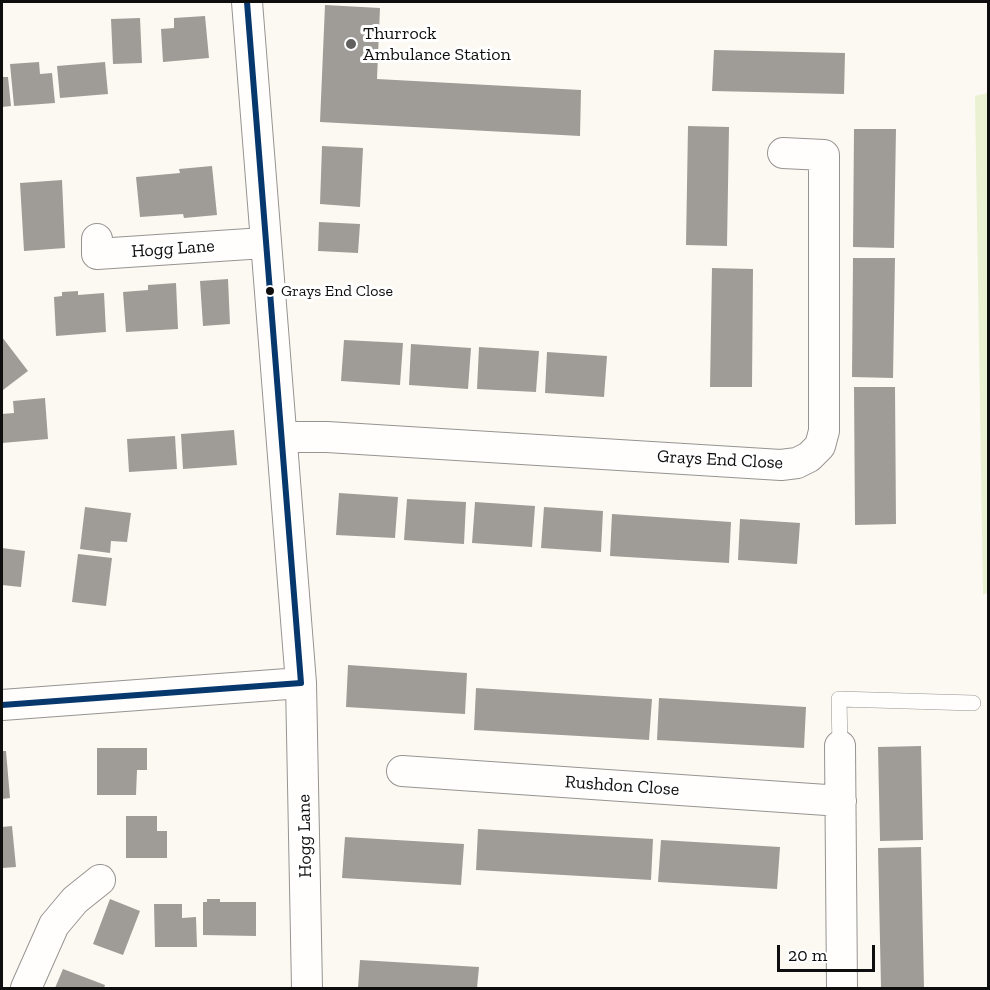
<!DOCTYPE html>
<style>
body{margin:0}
#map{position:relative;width:990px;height:990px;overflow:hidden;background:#fcf9f2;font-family:"Zilla Slab",serif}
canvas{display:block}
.frame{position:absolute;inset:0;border:3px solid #0e0e0e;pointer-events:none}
.scale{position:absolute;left:777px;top:945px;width:98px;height:27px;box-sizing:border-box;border:3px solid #0e0e0e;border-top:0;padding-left:8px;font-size:18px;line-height:21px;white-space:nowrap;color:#0e0e0e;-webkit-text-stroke:4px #fff;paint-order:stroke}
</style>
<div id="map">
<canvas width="990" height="990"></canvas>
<div class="frame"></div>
<div class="scale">20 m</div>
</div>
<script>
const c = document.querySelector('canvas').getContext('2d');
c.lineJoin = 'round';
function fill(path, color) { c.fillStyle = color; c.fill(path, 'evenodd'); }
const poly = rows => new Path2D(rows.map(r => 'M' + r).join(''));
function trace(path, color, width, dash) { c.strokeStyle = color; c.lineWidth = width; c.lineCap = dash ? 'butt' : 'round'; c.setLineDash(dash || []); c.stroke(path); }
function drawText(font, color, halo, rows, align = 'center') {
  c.font = font + ' "Zilla Slab",serif'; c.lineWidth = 6; c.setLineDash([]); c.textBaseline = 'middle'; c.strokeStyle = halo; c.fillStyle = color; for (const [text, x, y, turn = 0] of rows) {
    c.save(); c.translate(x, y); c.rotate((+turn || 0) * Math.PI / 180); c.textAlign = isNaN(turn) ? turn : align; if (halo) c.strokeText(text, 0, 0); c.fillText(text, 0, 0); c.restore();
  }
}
fill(poly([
 [988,93,988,592,983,595,975,96]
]), '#e9f1d2');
fill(poly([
 [325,5,380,8,377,79,581,90,580,136,320,122],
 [205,16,209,58,163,62,161,29,174,28,174,18],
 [140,18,142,63,113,64,111,19],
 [714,50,845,53,844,94,712,91],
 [39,62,40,74,52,73,55,103,14,106,10,64],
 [105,62,108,94,60,98,57,66],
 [2,77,8,77,11,106,2,107],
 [688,126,729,127,727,246,686,245],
 [854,129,896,129,894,248,853,247],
 [322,146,363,148,360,207,320,204],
 [212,166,217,215,184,218,183,214,140,217,136,177,180,173,179,169],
 [62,180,65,248,24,251,20,183],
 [319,222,360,224,358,253,318,251],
 [853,258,895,258,893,378,852,377],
 [712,268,753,269,752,387,710,387],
 [228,279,230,324,203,326,200,281],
 [176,283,178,329,126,332,123,292,148,290,148,285],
 [78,291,78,295,104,293,106,332,56,336,54,297,62,296,62,292],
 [2,337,28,371,3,390,2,388],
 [344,340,403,343,400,385,341,381],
 [411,344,471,348,468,389,409,385],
 [479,347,539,351,536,392,477,389],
 [547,352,607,356,604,397,545,393],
 [854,387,895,387,896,524,855,525],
 [45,398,48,439,2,443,2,414,14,413,13,401],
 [234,430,237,465,183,469,181,434],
 [175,436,177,469,129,472,127,439],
 [339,493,398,497,395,538,336,535],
 [407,499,466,502,464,544,404,540],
 [475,502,535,506,532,547,472,543],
 [85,507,131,513,127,542,111,541,110,553,80,549],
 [544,507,603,511,601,552,541,548],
 [612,514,731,522,729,563,610,556],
 [740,519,800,523,797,564,738,560],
 [2,548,25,551,21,587,2,585],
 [78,554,112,558,106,606,72,602],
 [348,665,467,673,465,714,346,707],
 [476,688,652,699,649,740,474,730],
 [659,698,806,707,804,748,657,740],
 [921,746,923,840,880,841,878,747],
 [97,748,147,748,147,770,137,770,136,795,97,795],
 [2,751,6,751,10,798,2,799],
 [126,816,157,816,157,831,167,831,167,858,126,858],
 [12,826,16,867,2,868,2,827],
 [478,829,653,839,651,880,476,870],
 [345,837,464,844,461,885,342,878],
 [661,840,780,847,777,889,658,882],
 [921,847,924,988,881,988,878,848],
 [110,899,140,911,123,955,93,944],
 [207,899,220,899,220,902,256,902,256,936,203,935,203,902,207,902],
 [154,904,182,904,182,918,196,917,197,947,155,947],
 [360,960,479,967,477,988,358,988],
 [63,969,105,985,104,988,55,988]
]), '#9f9c98');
const lane = poly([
 [840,746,839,699,973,703]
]);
const street = poly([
 [247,2,301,683,307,988],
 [97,239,97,254,264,243],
 [282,437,327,437,781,465,797,463,809,457,820,446,824,431,824,155,783,153],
 [2,705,301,683],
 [840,746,842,988],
 [402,771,841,801],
 [26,988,54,925,75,900,100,880]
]);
trace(lane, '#959491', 16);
trace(street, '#959491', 32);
trace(lane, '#fffefd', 15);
trace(street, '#fffefd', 30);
trace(poly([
 [247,2,301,683],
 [2,705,301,683]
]), '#06376d', 6);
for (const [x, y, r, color] of [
 [351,44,6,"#61605e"],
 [270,291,5,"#0e0e0e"]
]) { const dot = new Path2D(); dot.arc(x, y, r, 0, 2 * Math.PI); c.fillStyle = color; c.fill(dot); trace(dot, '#fff', 2); }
drawText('16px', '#0e0e0e', '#fff', [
 ["Grays End Close",281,291]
], 'left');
drawText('18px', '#0e0e0e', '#fff', [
 ["Thurrock",363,34],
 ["Ambulance Station",363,55]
], 'left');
drawText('18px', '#0e0e0e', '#fff', [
 ["Hogg Lane",173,249,-4],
 ["Grays End Close",720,460,3],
 ["Rushdon Close",622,786,4],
 ["Hogg Lane",305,836,-91]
]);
</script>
